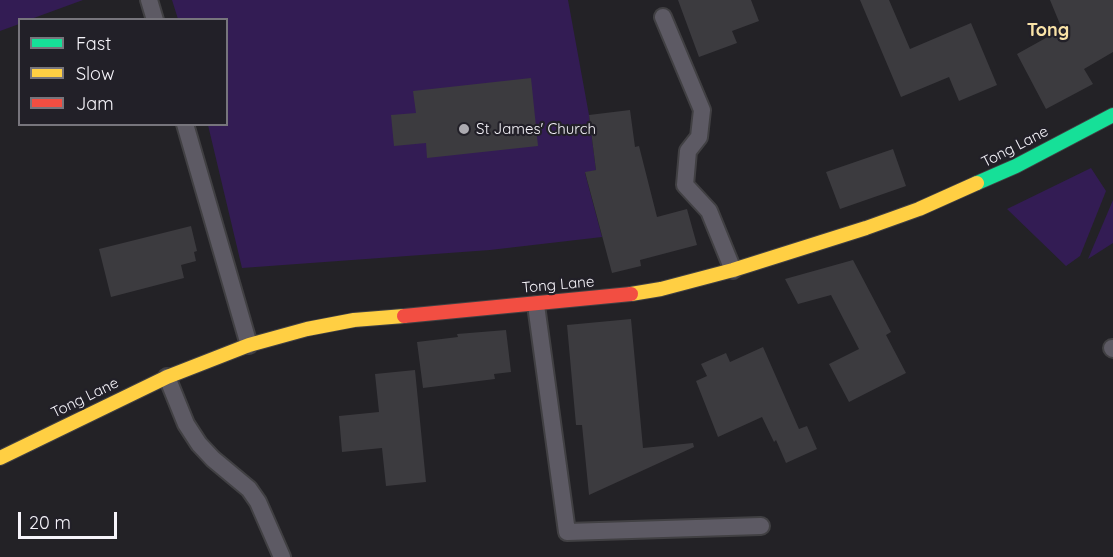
<!DOCTYPE html>
<style>
body{margin:0}
#map{position:relative;width:1113px;height:557px;overflow:hidden;background:#232226;font-family:Quicksand,sans-serif}
canvas{display:block}
.legend{position:absolute;left:18px;top:18px;width:210px;height:108px;box-sizing:border-box;background:#222028;border:2px solid #77757c;margin:0;padding:8px 10px;list-style:none;font-size:18px;color:#f6f4fa}
.legend li{display:flex;align-items:center;gap:12px;height:30px}
.legend b{width:30px;border:2px solid #77757c}
.scale{position:absolute;left:18px;top:512px;width:99px;height:27px;box-sizing:border-box;border:3px solid #f6f4fa;border-top:0;padding-left:8px;font-size:18px;line-height:21px;white-space:nowrap;color:#f6f4fa;-webkit-text-stroke:4px #222028;paint-order:stroke}
</style>
<div id="map">
<canvas width="1113" height="557"></canvas>
<ul class="legend">
<li><b style="height:8px;background:#16e098"></b>Fast</li>
<li><b style="height:8px;background:#ffcf43"></b>Slow</li>
<li><b style="height:8px;background:#f24e42"></b>Jam</li>
</ul>
<div class="scale">20 m</div>
</div>
<script>
const c = document.querySelector('canvas').getContext('2d');
c.lineJoin = 'round';
function fill(path, color) { c.fillStyle = color; c.fill(path, 'evenodd'); }
const poly = rows => new Path2D(rows.map(r => 'M' + r).join(''));
function trace(path, color, width, dash) { c.strokeStyle = color; c.lineWidth = width; c.lineCap = dash ? 'butt' : 'round'; c.setLineDash(dash || []); c.stroke(path); }
function drawText(font, color, halo, rows, align = 'center') {
  c.font = font + ' Quicksand,sans-serif'; c.lineWidth = 4.5; c.setLineDash([]); c.textBaseline = 'middle'; c.strokeStyle = halo; c.fillStyle = color; for (const [text, x, y, turn = 0] of rows) {
    c.save(); c.translate(x, y); c.rotate((+turn || 0) * Math.PI / 180); c.textAlign = isNaN(turn) ? turn : align; if (halo) c.strokeText(text, 0, 0); c.fillText(text, 0, 0); c.restore();
  }
}
fill(poly([
 [0,0,83,0,31,19,20,20,19,24,0,31],
 [172,0,568,0,589,115,596,170,585,173,602,237,490,250,242,268,208,125,226,124,226,20,178,19],
 [1091,168,1106,191,1080,256,1066,266,1007,209],
 [1113,200,1113,243,1088,259]
]), '#331c54');
fill(poly([
 [678,0,751,0,759,21,732,31,737,43,699,57],
 [860,0,889,0,910,49,971,23,997,85,959,101,949,77,901,97],
 [1050,0,1113,0,1113,52,1084,69,1093,84,1046,109,1017,54,1062,29],
 [531,78,538,146,427,158,426,143,394,146,391,115,416,113,413,91],
 [630,110,635,147,639,146,657,217,687,209,697,245,640,260,641,266,612,273,585,172,596,170,589,115],
 [893,149,906,186,840,209,826,172],
 [191,226,197,251,194,252,196,261,181,265,184,278,111,297,99,249],
 [853,260,891,332,886,335,906,373,849,402,829,364,859,349,831,295,798,304,785,279],
 [631,319,643,448,693,443,694,447,589,495,582,425,576,425,567,325],
 [506,330,511,372,494,374,495,379,423,388,417,342,458,337,457,334],
 [763,347,799,429,807,426,817,449,786,463,776,440,774,442,762,417,718,437,696,381,707,376,701,364,726,353,730,362],
 [415,370,426,482,386,486,382,448,342,452,339,416,379,412,375,374]
]), '#3c3b3f');
const lane = poly([
 [149,0,155,20],
 [663,17,702,110,699,137,688,151,685,185,709,211,733,270],
 [185,124,249,345],
 [536,305,567,532,761,526],
 [1112,348,1113,349],
 [167,377,186,424,199,444,213,459,249,489,258,502,282,557]
]);
const fast = poly([
 [977,183,1016,166,1113,115]
]);
const slow = poly([
 [631,294,661,289,733,270,866,228,919,209,977,183],
 [0,458,167,377,249,345,307,329,354,320,404,316]
]);
const jam = poly([
 [404,316,631,294]
]);
trace(lane, '#414043', 20);
trace(fast, '#414043', 16);
trace(slow, '#414043', 16);
trace(jam, '#414043', 16);
trace(lane, '#5d5a64', 16);
trace(fast, '#16e098', 14);
trace(slow, '#ffcf43', 14);
trace(jam, '#f24e42', 14);
for (const [x, y, r, color] of [
 [464,129,6,"#acaab0"]
]) { const dot = new Path2D(); dot.arc(x, y, r, 0, 2 * Math.PI); c.fillStyle = color; c.fill(dot); trace(dot, '#222028', 2); }
drawText('15px', '#f6f4fa', '#222028', [
 ["St James' Church",476,129]
], 'left');
drawText('15px', '#f6f4fa', '#222028', [
 ["Tong Lane",1015,147,-27],
 ["Tong Lane",558,285,-5],
 ["Tong Lane",85,398,-26]
]);
drawText('bold 18px', '#fae3a7', '#222028', [
 ["Tong",1048,31]
]);
</script>
